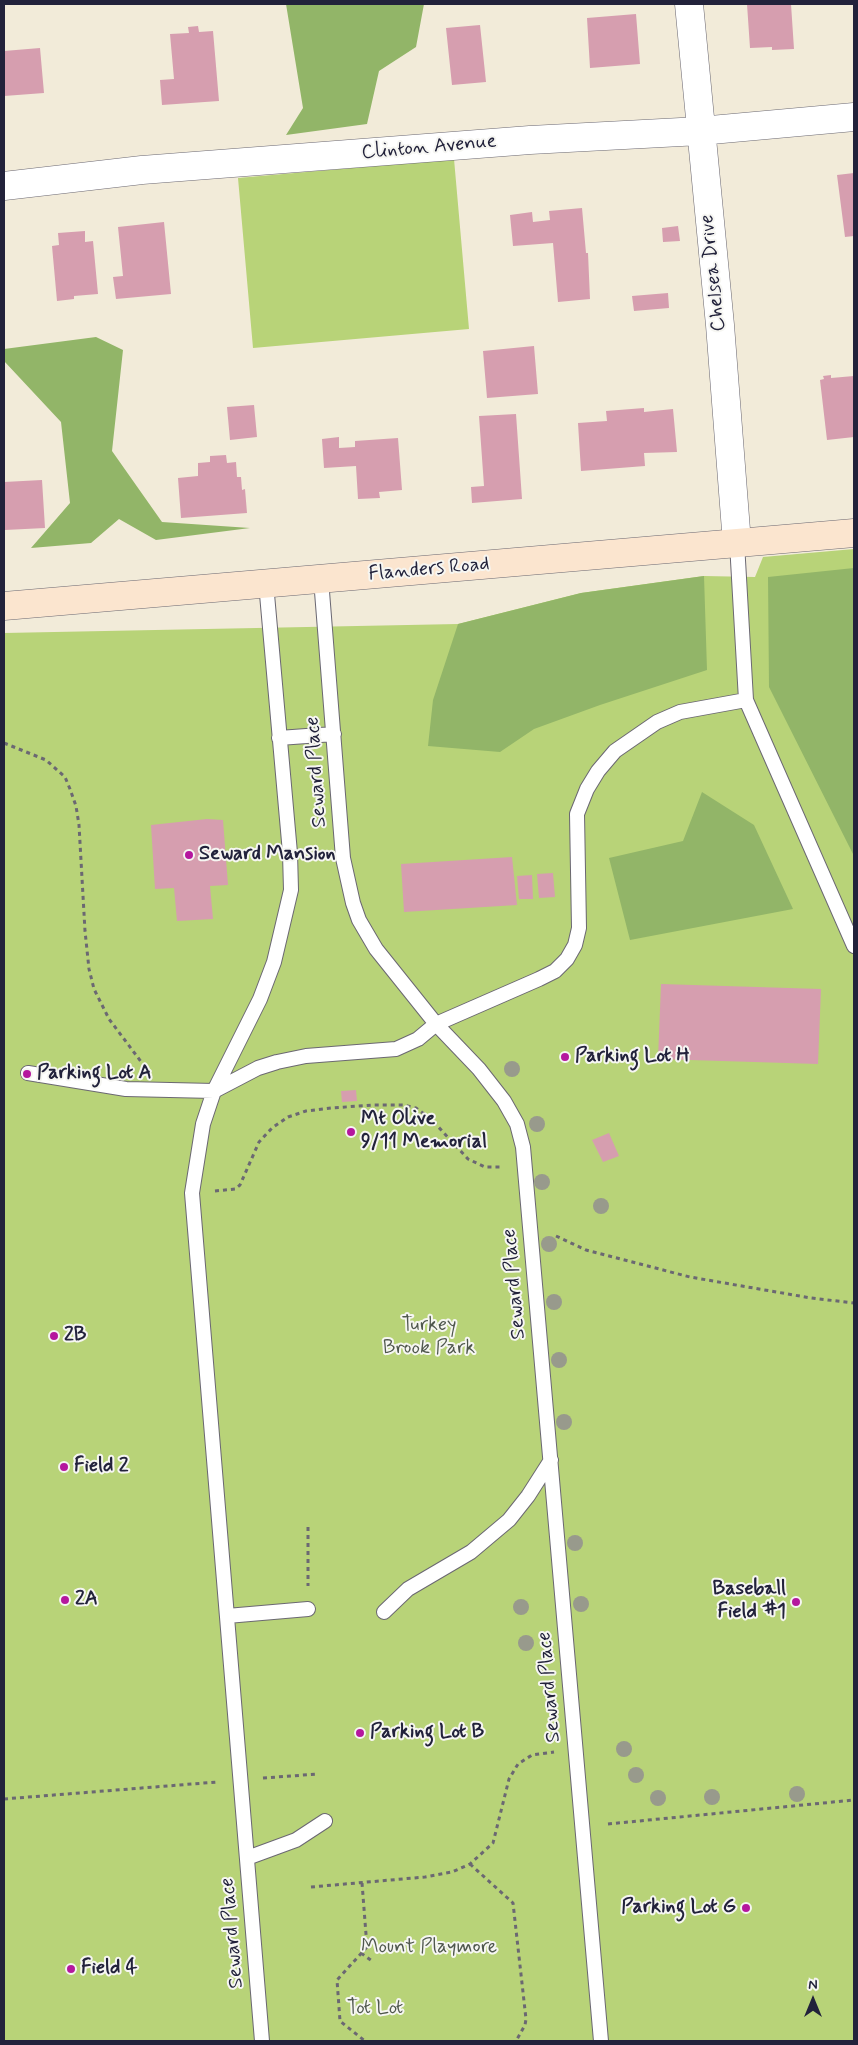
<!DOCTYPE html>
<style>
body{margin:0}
#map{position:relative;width:858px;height:2045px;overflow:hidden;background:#f2ebd9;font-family:Mynerve,sans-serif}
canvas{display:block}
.frame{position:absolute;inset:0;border:5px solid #22223b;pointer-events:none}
.north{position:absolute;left:788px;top:1975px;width:50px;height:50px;-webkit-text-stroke:4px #f6f6f2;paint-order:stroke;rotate:0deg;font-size:14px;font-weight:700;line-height:20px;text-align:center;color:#22223b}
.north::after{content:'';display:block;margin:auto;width:18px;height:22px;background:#22223b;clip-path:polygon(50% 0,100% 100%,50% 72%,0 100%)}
</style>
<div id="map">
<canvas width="858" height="2045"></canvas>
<div class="frame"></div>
<div class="north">N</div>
</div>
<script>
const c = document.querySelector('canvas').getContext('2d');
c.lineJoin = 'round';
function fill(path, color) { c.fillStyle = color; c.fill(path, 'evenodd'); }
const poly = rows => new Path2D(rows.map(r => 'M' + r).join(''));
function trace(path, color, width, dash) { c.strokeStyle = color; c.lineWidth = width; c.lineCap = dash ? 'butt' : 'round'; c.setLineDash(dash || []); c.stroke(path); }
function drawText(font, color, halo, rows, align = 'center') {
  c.font = font + ' Mynerve,sans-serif'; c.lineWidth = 4; c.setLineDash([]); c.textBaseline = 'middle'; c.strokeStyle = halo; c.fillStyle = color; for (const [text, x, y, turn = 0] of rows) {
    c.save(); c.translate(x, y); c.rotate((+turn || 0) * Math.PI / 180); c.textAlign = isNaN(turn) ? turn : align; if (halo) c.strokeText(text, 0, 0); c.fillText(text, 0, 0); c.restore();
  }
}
fill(poly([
 [454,159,469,329,253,348,238,178],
 [854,549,854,2041,4,2041,4,633,458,624,581,593,704,576,755,577,763,557]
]), '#b8d378');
fill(poly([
 [286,4,424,4,416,47,379,71,367,124,286,135,303,108],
 [96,337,123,350,112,451,162,522,250,528,156,540,119,519,91,543,31,548,70,503,61,422,4,361,4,349],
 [854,568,854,856,769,687,768,577],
 [704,576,707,670,600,705,534,729,500,752,428,746,433,700,458,624,581,593],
 [702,792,754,825,793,909,630,940,609,858,683,841]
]), '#92b568');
fill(poly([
 [747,4,791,4,794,49,772,50,772,47,750,48],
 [636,14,640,64,590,68,587,18],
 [480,25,486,82,452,85,446,28],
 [198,26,199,32,213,31,219,101,162,105,160,80,174,79,170,34,189,33,188,27],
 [40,48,44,93,4,96,4,51],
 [854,173,854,236,845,237,837,175],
 [582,208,586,253,588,253,590,299,558,302,553,243,513,246,510,215,532,212,533,222,550,220,549,211],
 [164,222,171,294,116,299,113,277,123,276,118,227],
 [678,226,680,241,663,242,662,228],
 [85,231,85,242,93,241,98,294,74,296,74,299,57,301,52,246,59,245,58,233],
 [668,293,669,308,634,311,632,296],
 [534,346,538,394,487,398,483,351],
 [831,375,831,378,854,376,854,437,827,440,820,380,824,379,823,376],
 [254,405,257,437,230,440,227,407],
 [644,408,644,412,673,409,677,452,644,453,645,466,581,471,578,423,607,421,606,411],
 [516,414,522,499,472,503,471,487,484,486,479,416],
 [339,437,339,448,355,447,355,441,398,438,402,490,379,492,380,498,358,499,356,466,324,468,322,439],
 [226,455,227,463,236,462,237,477,241,477,242,490,245,489,247,513,181,518,178,478,198,476,198,463,210,462,210,456],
 [42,480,45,528,5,530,4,482],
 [207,819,223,820,228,885,210,886,213,919,177,921,174,888,155,889,151,825],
 [512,857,517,905,404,912,401,864],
 [553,873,555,897,539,898,537,874],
 [532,875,533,899,519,899,517,876],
 [661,984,821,989,818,1064,658,1059],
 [356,1090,357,1101,342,1102,341,1091],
 [609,1133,619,1156,603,1162,592,1140]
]), '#d69eaf');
const lane = poly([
 [737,543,746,700,854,946],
 [321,579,343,858,353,903,359,920,376,949,436,1024,479,1069,504,1101,517,1124,523,1147,601,2041],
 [279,738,334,734],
 [28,1073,126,1089,214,1091,258,1068,277,1062,306,1056,396,1049,418,1039,436,1024,539,979,555,971,567,959,575,945,579,928,577,814,587,789,598,771,615,751,657,722,680,712,746,700],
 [384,1612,408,1589,471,1552,509,1520,528,1496,551,1460],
 [227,1616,308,1609],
 [247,1858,296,1840,325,1821],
 [262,2041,192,1193,203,1124,214,1091,260,999,274,962,291,890,290,853,266,583]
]);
const street = poly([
 [689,4,720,325,737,543],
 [4,186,142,170,530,140,700,131,854,117]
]);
const secondary = poly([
 [4,606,854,533]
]);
trace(lane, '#6b6872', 16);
trace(street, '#6b6872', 29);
trace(secondary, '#6b6872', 29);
trace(poly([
 [4,743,46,760,65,777,70,789,76,806,79,825,85,931,89,969,94,989,109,1019,145,1067],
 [215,1191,235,1189,240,1185,259,1142,272,1128,288,1117,306,1111,331,1108,373,1105,404,1105,416,1108,431,1119,468,1159,485,1167,502,1167],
 [556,1236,586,1250,690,1277,811,1298,854,1303],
 [308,1527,308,1586],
 [263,1778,318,1774],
 [4,1799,217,1782],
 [608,1824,854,1800],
 [470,1864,513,1903,526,2019,525,2025,516,2041],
 [362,1883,367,1947,337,1980,340,2021,365,2041],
 [311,1887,425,1877,452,1872,470,1864,493,1843,509,1779,518,1764,532,1755,554,1752],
 [361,1953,372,1961]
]), '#6b6872', 3, [4, 4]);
trace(lane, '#fff', 14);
trace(street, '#fff', 28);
trace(secondary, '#fbe5cf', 28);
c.fillStyle = '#989a8c';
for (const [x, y] of [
 [512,1069],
 [537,1124],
 [542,1182],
 [601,1206],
 [549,1244],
 [554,1302],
 [559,1360],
 [564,1422],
 [575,1543],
 [581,1604],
 [521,1607],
 [526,1643],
 [624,1749],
 [636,1775],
 [797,1794],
 [712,1797],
 [658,1798]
]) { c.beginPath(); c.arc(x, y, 8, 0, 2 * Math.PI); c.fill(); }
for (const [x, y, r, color] of [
 [189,855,5,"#b5179e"],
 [565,1057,5,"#b5179e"],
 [27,1074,5,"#b5179e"],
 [351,1132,5,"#b5179e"],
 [54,1336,5,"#b5179e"],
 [64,1467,5,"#b5179e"],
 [65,1600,5,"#b5179e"],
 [796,1602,5,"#b5179e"],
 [360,1733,5,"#b5179e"],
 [746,1908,5,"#b5179e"],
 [71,1969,5,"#b5179e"]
]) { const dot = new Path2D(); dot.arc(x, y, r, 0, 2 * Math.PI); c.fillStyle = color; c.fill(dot); trace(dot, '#f6f6f2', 2); }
drawText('20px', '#22223b', '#f6f6f2', [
 ["Clinton Avenue",429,148,-5],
 ["Chelsea Drive",714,273,-96],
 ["Flanders Road",429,570,-5],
 ["Seward Place",317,772,-94],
 ["Seward Place",515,1284,-95],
 ["Seward Place",550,1687,-95],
 ["Seward Place",233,1933,-95]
]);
drawText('bold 20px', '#22223b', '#f6f6f2', [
 ["Seward Mansion",199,855],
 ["Parking Lot H",575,1057],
 ["Parking Lot A",37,1074],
 ["Mt Olive",361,1120],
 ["9/11 Memorial",361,1143],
 ["2B",64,1336],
 ["Field 2",74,1467],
 ["Baseball",786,1590,"right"],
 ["Field #1",786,1613,"right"],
 ["2A",75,1600],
 ["Parking Lot B",370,1733],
 ["Parking Lot G",736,1908,"right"],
 ["Field 4",81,1969]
], 'left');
drawText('20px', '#4f574d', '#f6f6f2', [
 ["Turkey",429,1326],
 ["Brook Park",429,1349],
 ["Mount Playmore",429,1948],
 ["Tot Lot",375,2009]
]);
</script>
